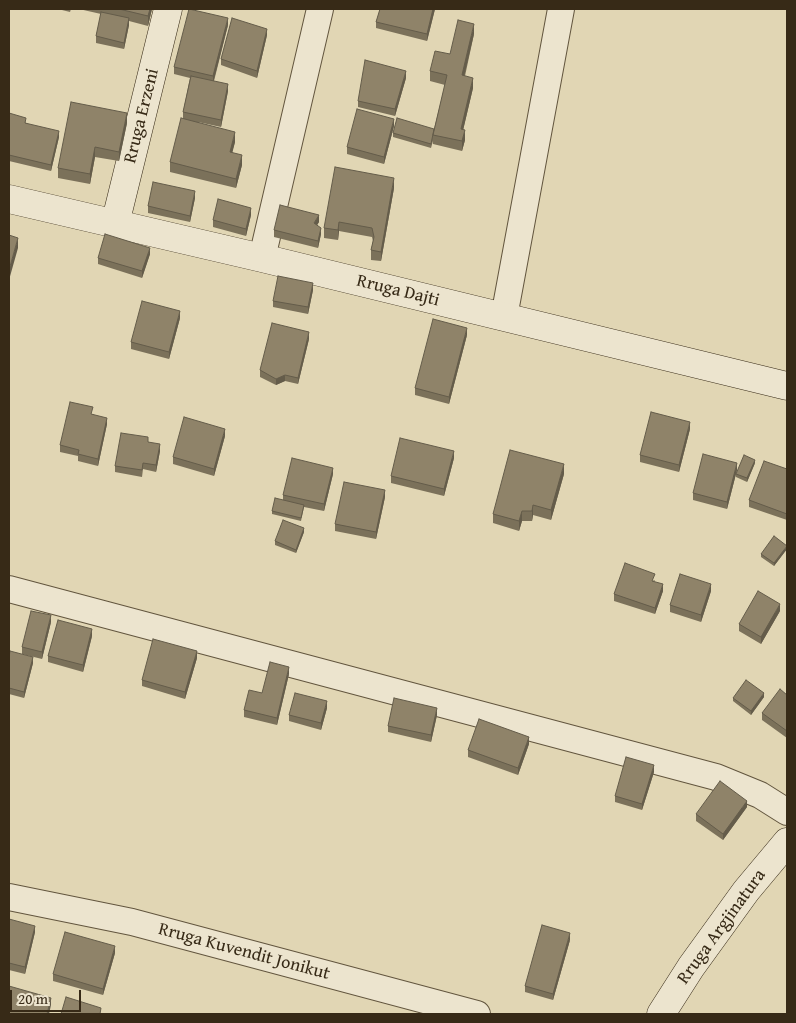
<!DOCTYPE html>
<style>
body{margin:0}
#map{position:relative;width:796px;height:1023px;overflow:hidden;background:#e1d6b4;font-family:"Gentium Book Plus",serif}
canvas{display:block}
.frame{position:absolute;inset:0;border:10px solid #372a17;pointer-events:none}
.scale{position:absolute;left:10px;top:990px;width:71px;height:22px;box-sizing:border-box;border:2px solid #372a17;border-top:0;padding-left:6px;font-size:15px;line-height:18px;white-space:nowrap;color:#372a17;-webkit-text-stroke:4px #ece4ce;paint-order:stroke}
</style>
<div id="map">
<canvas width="796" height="1023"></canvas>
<div class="frame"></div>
<div class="scale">20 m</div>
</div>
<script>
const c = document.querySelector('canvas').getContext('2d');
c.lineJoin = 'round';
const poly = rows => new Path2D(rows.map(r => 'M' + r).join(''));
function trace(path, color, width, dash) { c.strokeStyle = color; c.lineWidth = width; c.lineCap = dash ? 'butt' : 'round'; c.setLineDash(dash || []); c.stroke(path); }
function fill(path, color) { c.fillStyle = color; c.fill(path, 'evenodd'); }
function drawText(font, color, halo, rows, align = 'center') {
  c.font = font + ' "Gentium Book Plus",serif'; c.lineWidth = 5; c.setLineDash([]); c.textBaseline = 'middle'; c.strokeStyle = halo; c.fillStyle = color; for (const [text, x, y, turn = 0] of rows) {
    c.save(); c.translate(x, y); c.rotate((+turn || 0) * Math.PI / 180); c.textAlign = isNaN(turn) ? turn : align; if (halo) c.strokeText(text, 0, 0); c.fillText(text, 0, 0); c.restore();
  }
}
const street = poly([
 [262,258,320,9],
 [504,317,561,9],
 [9,589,716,777,760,795,787,812],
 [9,897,132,922,477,1014]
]);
const secondary = poly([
 [9,199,262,258,787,386],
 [115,224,168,9],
 [661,1014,691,967,746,891,787,842]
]);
trace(street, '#62553e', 28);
trace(secondary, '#372a17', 29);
trace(street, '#ece4ce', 26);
trace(secondary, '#ece4ce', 28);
fill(poly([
 [58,9,71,9,70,12],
 [79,9,152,9,148,26,129,21,129,25,124,49,96,43,96,36,101,14],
 [380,9,435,9,427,41,376,28,376,22],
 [228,25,214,81,228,91,221,127,198,122,235,142,232,152,242,165,236,188,170,172,170,162,183,119,183,112,190,78,174,74,174,67],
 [474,34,465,76,473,88,463,130,465,140,462,151,433,144,433,141,431,148,393,137,393,133,434,129,445,85,430,81,430,71],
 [267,35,257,78,221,65,221,59],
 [406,78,395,116,358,107,358,101],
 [9,113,26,123,59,137,51,171,9,161],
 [127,123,119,161,95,157,90,184,58,178,58,168],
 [394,126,384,164,347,154,347,147],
 [394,188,381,261,371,260,371,250,373,241,372,237,339,231,338,240,324,238,324,228],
 [195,198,190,222,148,213,148,206],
 [251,215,246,236,213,227,213,220],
 [319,222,317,225,321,234,318,248,274,237,274,230],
 [150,254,142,278,98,264,98,258],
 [313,290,308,314,273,307,273,301],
 [180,318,169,359,131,349,131,342],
 [467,335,449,404,415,395,415,388],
 [309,339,298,384,285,381,276,385,260,377,260,370],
 [93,414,107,424,98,466,78,461,78,456,60,452,60,445],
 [690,429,679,472,640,462,640,455],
 [225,436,214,476,173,464,173,457],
 [148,442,160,451,156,472,143,469,142,477,115,472,115,466],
 [454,458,444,496,391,483,391,476],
 [755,463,747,482,736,477,736,474],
 [787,469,787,520,749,507,749,500],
 [737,470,727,509,693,500,693,493],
 [333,474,324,511,304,507,301,521,272,514,272,511,283,500,283,495],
 [564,474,551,520,533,515,532,521,522,521,519,531,493,523,493,514],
 [385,497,376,539,335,531,335,524],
 [304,532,296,553,275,545,275,541],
 [787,549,774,566,761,557,761,554],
 [655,580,654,582,663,591,655,614,614,601,614,594],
 [711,591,701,622,670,612,670,605],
 [780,611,761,644,739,631,739,624],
 [51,622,42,659,22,654,22,647],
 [92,636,83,672,48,662,48,656],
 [9,657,33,663,24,698,9,694],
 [197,658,185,699,142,686,142,680],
 [289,674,277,725,244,717,244,710,262,693],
 [787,695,787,738,762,720,762,713],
 [764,697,751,715,733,701,733,698],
 [327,708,321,730,289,721,289,715],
 [437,715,431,742,388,732,388,726],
 [529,744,518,775,468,757,468,750],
 [654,772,642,810,615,802,615,796],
 [747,807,723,840,696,821,696,814],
 [9,919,35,932,25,974,9,970],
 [570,940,553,1000,525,992,525,986],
 [115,953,103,995,53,981,53,974]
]), '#7b715a');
fill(poly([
 [150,9,152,9,148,26,148,16],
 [433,9,435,9,427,41,427,34],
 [129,18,129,25,124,49,124,43],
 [228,18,228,25,213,83,213,76],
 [474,24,474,34,462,85,462,75],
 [267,29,267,35,257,78,257,71],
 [406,71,406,78,395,116,395,109],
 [473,78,473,88,461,139,461,129],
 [228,84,228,91,221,127,221,120],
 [127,113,127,123,119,161,119,152],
 [394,119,394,126,384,164,384,157],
 [465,130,465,140,462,151,462,141],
 [59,131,59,137,51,171,51,165],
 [235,132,235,142,230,162,230,152],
 [95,147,95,157,90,184,90,174],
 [242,155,242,165,236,188,236,179],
 [394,178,394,188,381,261,381,252],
 [195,191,195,198,190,222,190,216],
 [251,208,251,215,246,236,246,229],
 [319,215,319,222,314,230,314,223],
 [339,222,339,231,338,240,338,230],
 [321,228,321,234,318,248,318,241],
 [18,238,18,248,9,280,9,270],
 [150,248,150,254,142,278,142,271],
 [313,283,313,290,308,314,308,307],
 [180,311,180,318,169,359,169,352],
 [467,328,467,335,449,404,449,397],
 [309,332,309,339,298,384,298,378],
 [285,375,285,381,276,385,276,379],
 [107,418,107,424,98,466,98,459],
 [690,422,690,429,679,472,679,465],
 [225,429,225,436,214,476,214,469],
 [160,444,160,451,156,472,156,465],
 [454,451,454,458,444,496,444,489],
 [755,460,755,463,747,482,747,478],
 [737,463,737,470,727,509,727,502],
 [564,464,564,474,551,520,551,510],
 [333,468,333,474,324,511,324,504],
 [385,490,385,497,376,539,376,532],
 [533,505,533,515,532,521,532,511],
 [522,511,522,521,519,531,519,521],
 [304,528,304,532,296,553,296,550],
 [787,546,787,549,774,566,774,563],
 [663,584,663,591,655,614,655,608],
 [711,584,711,591,701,622,701,615],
 [780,604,780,611,761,644,761,637],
 [51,615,51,622,42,659,42,652],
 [92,629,92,636,83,672,83,665],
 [197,651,197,658,185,699,185,692],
 [33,657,33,663,24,698,24,692],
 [289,667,289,674,277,725,277,718],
 [764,693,764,697,751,715,751,711],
 [327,701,327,708,321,730,321,723],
 [437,708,437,715,431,742,431,735],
 [529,737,529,744,518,775,518,768],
 [654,765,654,772,642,810,642,804],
 [747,801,747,807,723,840,723,834],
 [35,926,35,932,25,974,25,967],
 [570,933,570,940,553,1000,553,994],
 [115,946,115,953,103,995,103,989],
 [51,998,51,1005,49,1014,47,1014]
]), '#645c4a');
const building = poly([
 [119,9,150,9,148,16,119,9],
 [189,9,228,18,213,76,174,67,189,9],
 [380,9,433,9,427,34,376,22,380,9],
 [101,12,129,18,124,43,96,36,101,12],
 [232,18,267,29,257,71,221,59,232,18],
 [458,20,474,24,462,75,473,78,461,129,465,130,462,141,433,135,447,75,430,71,435,51,450,54,458,20],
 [365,60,406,71,395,109,358,101,365,60],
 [191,76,228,84,221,120,183,112,191,76],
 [71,102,127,113,119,152,95,147,90,174,58,168,71,102],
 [357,109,394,119,384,157,347,147,357,109],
 [9,113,26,118,25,123,59,131,51,165,9,155,9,113],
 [181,118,235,132,230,152,242,155,236,179,170,162,181,118],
 [397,118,434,129,431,144,393,133,397,118],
 [335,167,394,178,381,252,371,250,374,237,372,228,339,222,338,230,324,228,335,167],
 [153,182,195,191,190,216,148,206,153,182],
 [218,199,251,208,246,229,213,220,218,199],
 [280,205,319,215,314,223,321,228,318,241,274,230,280,205],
 [105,234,150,248,142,271,98,258,105,234],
 [9,235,18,238,9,270,9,235],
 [278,276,313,283,308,307,273,301,278,276],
 [142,301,180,311,169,352,131,342,142,301],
 [433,319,467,328,449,397,415,388,433,319],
 [272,323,309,332,298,378,285,375,276,379,260,370,272,323],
 [70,402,93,407,91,414,107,418,98,459,78,454,79,450,60,445,70,402],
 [651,412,690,422,679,465,640,455,651,412],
 [184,417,225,429,214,469,173,457,184,417],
 [121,433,148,437,148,442,160,444,156,465,143,463,142,470,115,466,121,433],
 [400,438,454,451,444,489,391,476,400,438],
 [510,450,564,464,551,510,533,505,532,511,522,511,519,521,493,514,510,450],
 [703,454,737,463,727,502,693,493,703,454],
 [744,455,755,460,747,478,736,474,744,455],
 [292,458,333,468,324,504,283,495,292,458],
 [764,461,787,469,787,514,749,500,764,461],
 [344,482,385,490,376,532,335,524,344,482],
 [275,498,304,505,301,518,272,511,275,498],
 [283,520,304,528,296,550,275,541,283,520],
 [774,536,787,546,774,563,761,554,774,536],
 [625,563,655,574,652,581,663,584,655,608,614,594,625,563],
 [680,574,711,584,701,615,670,605,680,574],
 [758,591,780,604,761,637,739,624,758,591],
 [31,611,51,615,42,652,22,647,31,611],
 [58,620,92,629,83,665,48,656,58,620],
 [153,639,197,651,185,692,142,680,153,639],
 [10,651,33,657,24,692,9,688,9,657,10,651],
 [270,662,289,667,277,718,244,710,249,690,262,693,270,662],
 [746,680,764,693,751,711,733,698,746,680],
 [780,689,787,695,787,731,762,713,780,689],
 [295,693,327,701,321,723,289,715,295,693],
 [394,698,437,708,431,735,388,726,394,698],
 [479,719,529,737,518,768,468,750,479,719],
 [626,757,654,765,642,804,615,796,626,757],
 [720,781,747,801,723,834,696,814,720,781],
 [9,919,35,926,25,967,9,963,9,919],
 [542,925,570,933,553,994,525,986,542,925],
 [65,932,115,946,103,989,53,974,65,932],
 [9,986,51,998,47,1014,9,1014,9,986],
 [66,997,101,1008,100,1014,61,1014,66,997]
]);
fill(building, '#8f8369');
trace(building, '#645c4a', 1);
drawText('18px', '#372a17', '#ece4ce', [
 ["Rruga Erzeni",142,116,-76],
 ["Rruga Dajti",398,291,14],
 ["Rruga Argjinatura",722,927,-54],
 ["Rruga Kuvendit Jonikut",244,952,15]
]);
</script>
